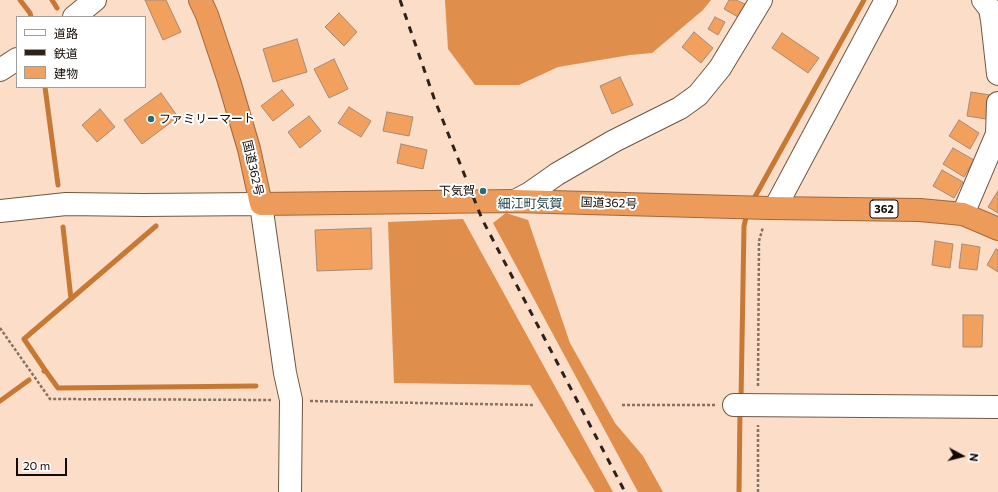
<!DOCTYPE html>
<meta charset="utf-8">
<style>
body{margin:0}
#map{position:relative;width:998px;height:492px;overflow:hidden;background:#fcddc7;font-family:Commissioner,"Noto Sans JP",sans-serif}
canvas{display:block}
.legend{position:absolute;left:16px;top:16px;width:130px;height:72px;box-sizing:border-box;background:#fff;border:1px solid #a09d9a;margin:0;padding:5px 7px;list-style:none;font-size:12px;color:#120903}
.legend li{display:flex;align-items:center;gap:8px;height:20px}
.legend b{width:20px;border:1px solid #a09d9a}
.north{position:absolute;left:942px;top:436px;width:40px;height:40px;-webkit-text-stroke:3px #fff;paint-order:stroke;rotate:97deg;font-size:11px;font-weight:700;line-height:16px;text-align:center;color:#120903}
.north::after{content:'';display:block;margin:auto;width:14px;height:18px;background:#120903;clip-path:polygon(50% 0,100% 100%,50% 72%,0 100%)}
.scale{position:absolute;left:16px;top:458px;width:51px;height:18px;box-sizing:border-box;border:2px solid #120903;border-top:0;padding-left:5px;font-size:12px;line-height:14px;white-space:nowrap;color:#120903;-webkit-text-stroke:3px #fff;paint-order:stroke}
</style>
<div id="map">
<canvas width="998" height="492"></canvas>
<ul class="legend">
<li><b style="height:5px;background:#fff"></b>道路</li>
<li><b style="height:5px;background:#2d211a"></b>鉄道</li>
<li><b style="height:11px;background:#f2a05e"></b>建物</li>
</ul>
<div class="north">N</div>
<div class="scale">20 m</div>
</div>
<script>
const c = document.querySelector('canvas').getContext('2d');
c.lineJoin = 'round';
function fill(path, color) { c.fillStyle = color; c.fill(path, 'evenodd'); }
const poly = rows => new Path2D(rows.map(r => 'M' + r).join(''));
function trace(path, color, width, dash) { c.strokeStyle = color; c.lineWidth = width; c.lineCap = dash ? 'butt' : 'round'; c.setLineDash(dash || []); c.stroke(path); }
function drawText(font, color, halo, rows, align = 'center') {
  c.font = font + ' Commissioner,"Noto Sans JP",sans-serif'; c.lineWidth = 4; c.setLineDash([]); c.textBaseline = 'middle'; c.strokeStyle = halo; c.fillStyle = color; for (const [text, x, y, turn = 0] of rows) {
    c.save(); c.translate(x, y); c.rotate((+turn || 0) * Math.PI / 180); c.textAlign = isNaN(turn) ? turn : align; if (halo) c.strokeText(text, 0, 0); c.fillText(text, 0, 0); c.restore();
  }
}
fill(poly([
 [445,0,711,0,703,10,652,53,630,55,558,67,519,85,475,85,448,49],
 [506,213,528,220,570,343,615,423,643,456,663,492,638,492,493,223],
 [463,219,613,492,595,492,530,385,394,383,388,222]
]), '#df8e4c');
trace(poly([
 [20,0,30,13,31,17],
 [52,0,57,8],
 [45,87,58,185],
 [752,202,864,0],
 [63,227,71,299],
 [45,370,24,339,156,226],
 [44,371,45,370,58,388,256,386],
 [741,400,744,226,747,213],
 [0,401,29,380],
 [739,492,740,410]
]), '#c77834', 5);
const building = poly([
 [145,0,166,0,181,32,163,40,145,0],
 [729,0,736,0,745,4,738,17,724,9,729,0],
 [339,13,357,32,344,46,325,27,339,13],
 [715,17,725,22,718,35,708,29,715,17],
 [694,32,713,48,701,63,682,47,694,32],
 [782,33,819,58,808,73,772,48,782,33],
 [297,39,307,72,273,82,263,49,297,39],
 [334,59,348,89,329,98,314,69,334,59],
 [620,77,633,105,612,114,600,86,620,77],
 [282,90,294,105,273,121,261,106,282,90],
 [971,92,990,95,986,119,967,116,971,92],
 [161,93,178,117,142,144,124,120,161,93],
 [349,107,371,121,361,137,338,123,349,107],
 [100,109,115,127,97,142,82,125,100,109],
 [387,112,413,117,409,136,383,131,387,112],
 [309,116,321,131,300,148,288,132,309,116],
 [959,120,979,133,970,149,949,136,959,120],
 [401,144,427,150,423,169,397,163,401,144],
 [953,148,974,160,964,177,943,164,953,148],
 [942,170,963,182,954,198,933,186,942,170],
 [998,191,998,213,988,207,998,191],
 [371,228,372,269,317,271,315,230,371,228],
 [935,241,953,244,950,268,932,265,935,241],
 [962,244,980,247,977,270,959,268,962,244],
 [996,249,998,250,998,272,987,265,996,249],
 [963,315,983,315,982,347,963,347,963,315]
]);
fill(building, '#f2a05e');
trace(building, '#a78a76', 1);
const minor = poly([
 [983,0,990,9,992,20,998,74],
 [74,17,95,0],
 [0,70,17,59],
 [515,201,530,193,557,174,614,141,680,108,698,95,720,68,761,0],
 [775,208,886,0],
 [0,211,66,204,143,205,261,204,285,373,291,400,290,492],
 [963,214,997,134,998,103],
 [734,405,998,407]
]);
const highway = poly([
 [200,0,207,15,229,81,249,149,261,204,515,201,769,208,920,210,963,214,998,229]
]);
trace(minor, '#715743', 24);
trace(highway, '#a0683c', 24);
trace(poly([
 [0,328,50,399,271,400],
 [758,386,759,241,763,227],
 [310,401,533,405],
 [622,405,716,405],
 [758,492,758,425]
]), '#867264', 2.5, [3, 2]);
trace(minor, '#fff', 22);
trace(highway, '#ed9b5a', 22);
trace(poly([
 [400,0,434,98,482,219,625,492]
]), '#2d211a', 3, [7, 7]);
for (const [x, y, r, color] of [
 [151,119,4,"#246e77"],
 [483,191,4,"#246e77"]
]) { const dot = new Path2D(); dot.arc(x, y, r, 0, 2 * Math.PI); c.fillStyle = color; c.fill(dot); trace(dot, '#fff', 1.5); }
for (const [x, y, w] of [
 [884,209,28]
]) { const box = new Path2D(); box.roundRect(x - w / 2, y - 9, w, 18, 3); c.fillStyle = '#fff'; c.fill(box); trace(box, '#120903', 1); }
drawText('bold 11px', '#120903', null, [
 ["362",884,209]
]);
drawText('12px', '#120903', '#fff', [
 ["ファミリーマート",159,119],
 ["下気賀",475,191,"right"]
], 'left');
drawText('12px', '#120903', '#fff', [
 ["国道362号",253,168,77],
 ["国道362号",609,203,2]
]);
drawText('13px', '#1b3d42', '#fff', [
 ["細江町気賀",530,204]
]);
</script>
